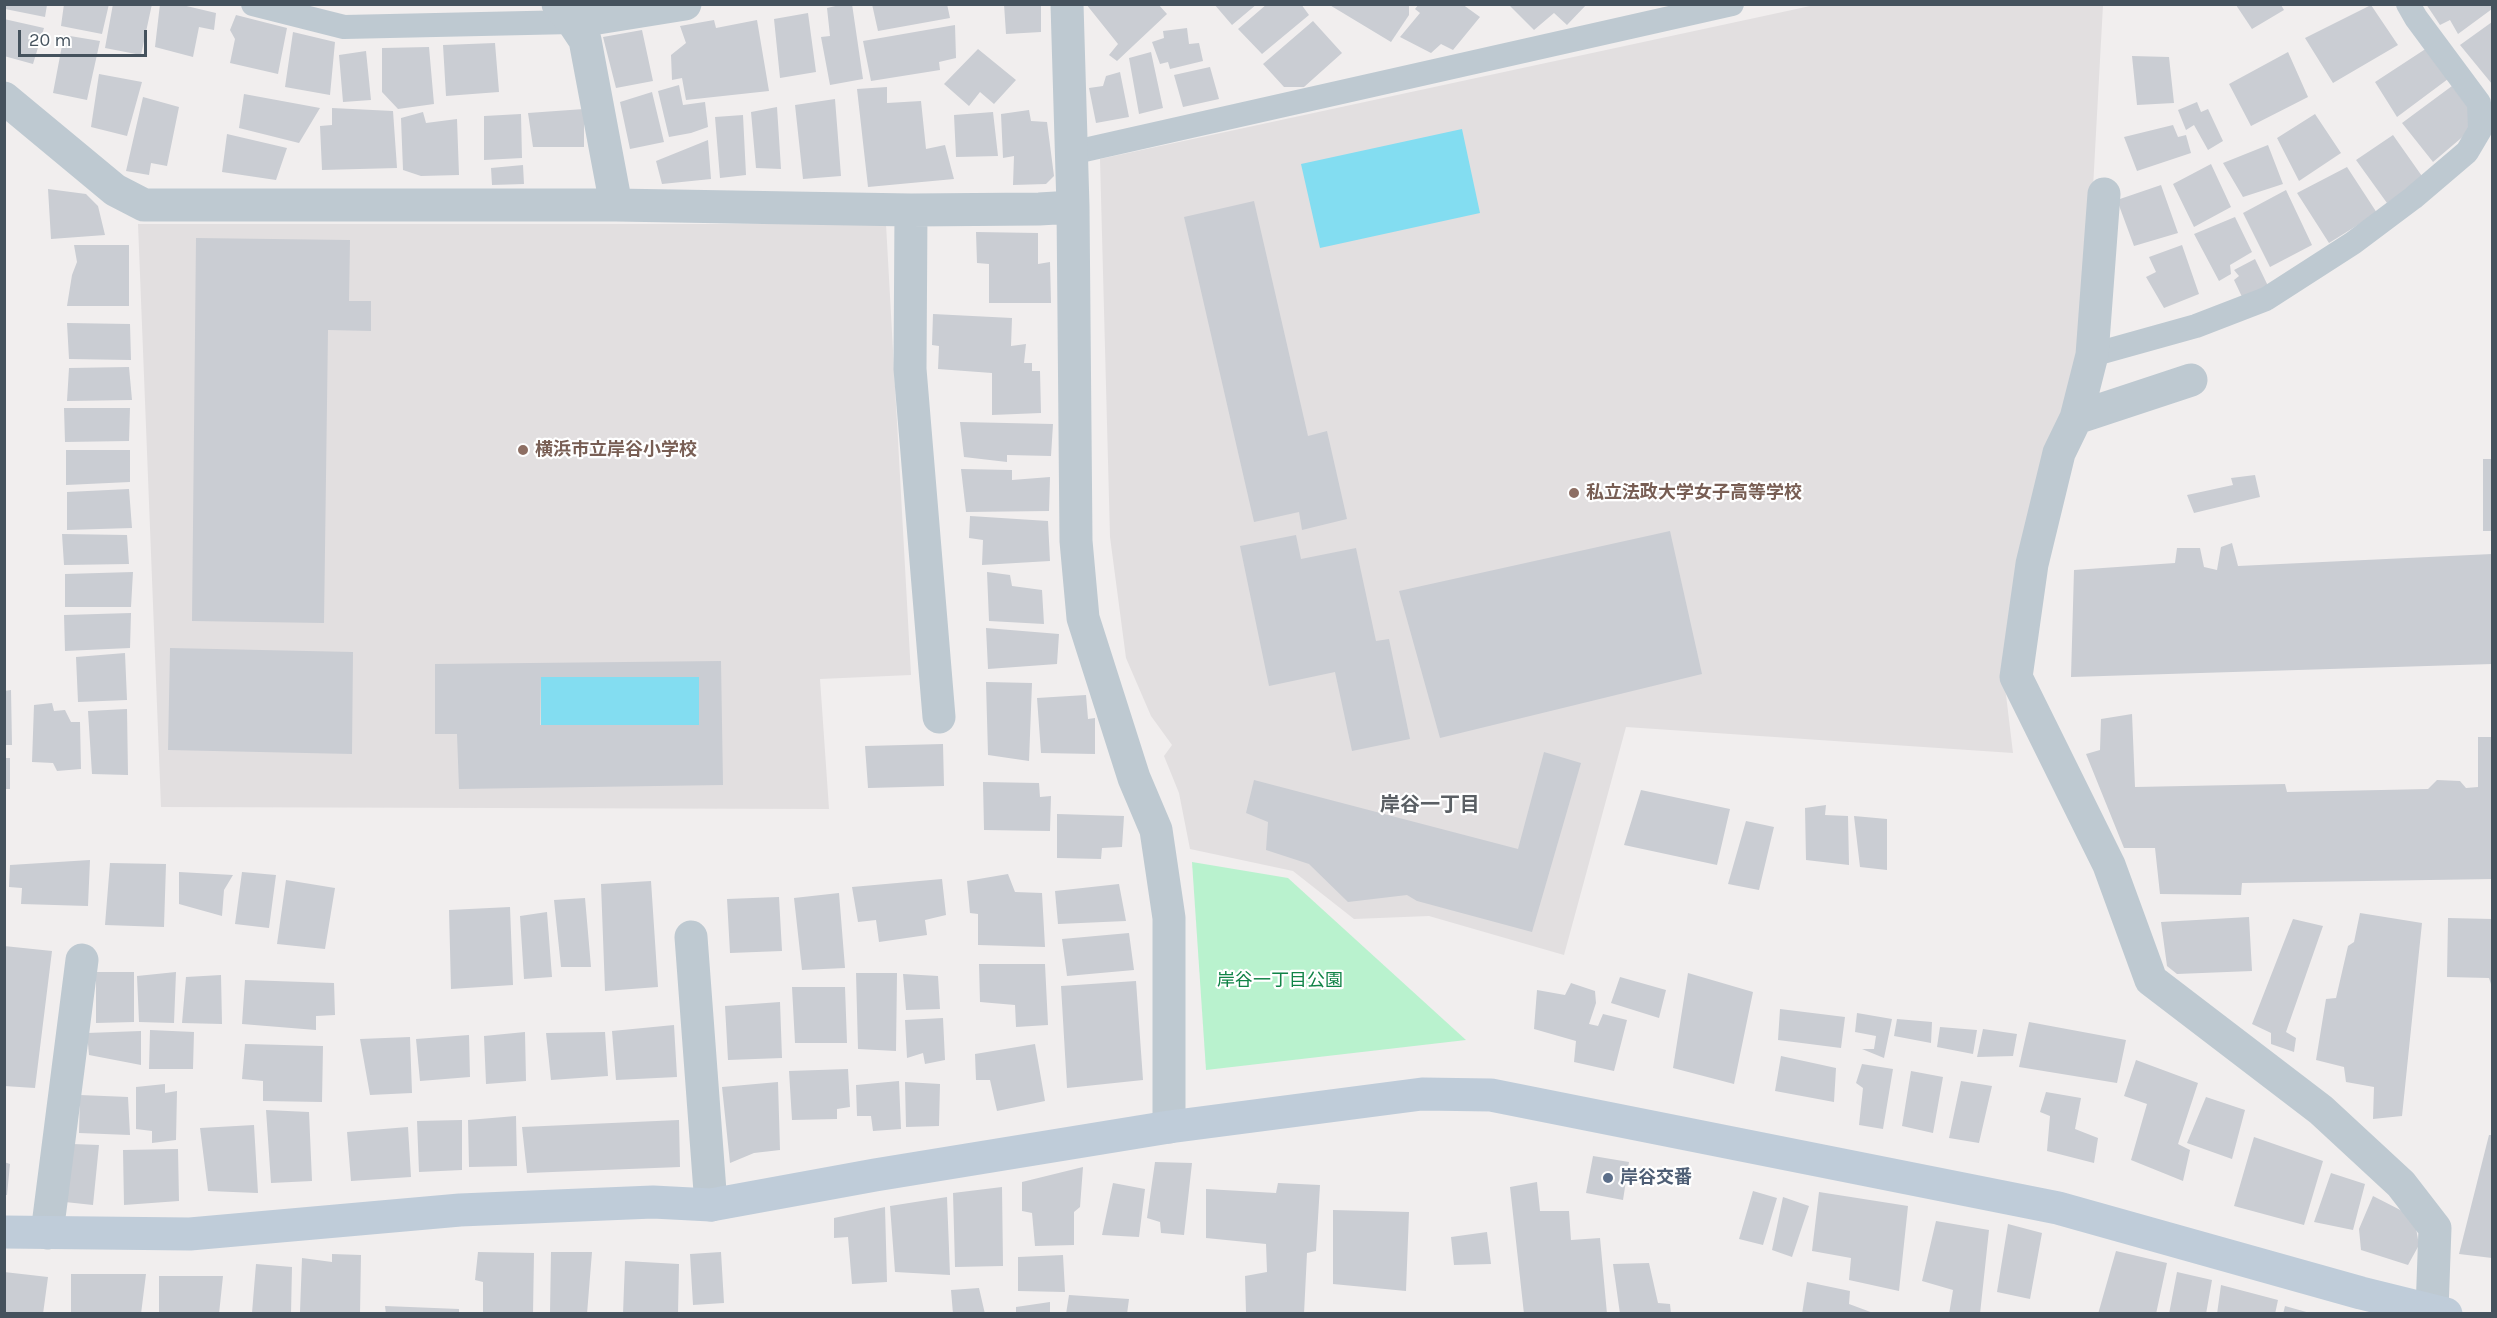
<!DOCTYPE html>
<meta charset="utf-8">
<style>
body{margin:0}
#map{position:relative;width:2497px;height:1318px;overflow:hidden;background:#f1eeee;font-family:Karla,sans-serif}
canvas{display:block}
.frame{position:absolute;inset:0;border:6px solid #45525d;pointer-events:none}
.scale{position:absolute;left:18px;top:30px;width:129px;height:27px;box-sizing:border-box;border:3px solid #45525d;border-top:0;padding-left:8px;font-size:18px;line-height:21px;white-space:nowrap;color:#45525d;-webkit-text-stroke:4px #fff;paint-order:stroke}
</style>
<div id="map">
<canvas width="2497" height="1318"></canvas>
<div class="frame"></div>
<div class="scale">20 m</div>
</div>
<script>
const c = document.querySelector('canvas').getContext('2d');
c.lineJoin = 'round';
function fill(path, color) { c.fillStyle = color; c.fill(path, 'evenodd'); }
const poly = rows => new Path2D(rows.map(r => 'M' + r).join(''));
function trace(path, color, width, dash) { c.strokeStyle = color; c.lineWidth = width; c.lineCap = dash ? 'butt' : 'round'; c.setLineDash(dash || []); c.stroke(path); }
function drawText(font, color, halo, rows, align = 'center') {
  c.font = font + ' Karla,"Noto Sans JP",sans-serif'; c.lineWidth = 4.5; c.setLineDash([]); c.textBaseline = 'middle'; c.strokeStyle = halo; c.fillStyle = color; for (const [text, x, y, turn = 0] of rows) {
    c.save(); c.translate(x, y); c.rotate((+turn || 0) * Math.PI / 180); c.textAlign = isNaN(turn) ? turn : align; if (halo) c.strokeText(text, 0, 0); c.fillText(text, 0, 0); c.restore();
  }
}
fill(poly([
 [1815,5,2103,5,2084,352,2003,670,2013,753,1626,727,1564,955,1429,916,1354,919,1293,871,1190,849,1179,793,1164,756,1172,745,1151,716,1126,658,1110,537,1100,159],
 [138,224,886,224,911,675,820,679,829,809,161,807]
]), '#e2dfe0');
fill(poly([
 [1192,862,1288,878,1466,1040,1206,1070]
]), '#b9f2ce');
fill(poly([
 [1462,129,1480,213,1320,248,1301,164],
 [541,677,699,677,699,725,541,725]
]), '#83ddf1');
fill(poly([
 [64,4,109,4,102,34,61,26],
 [113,4,152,4,141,55,105,48],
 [160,4,178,4,216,13,214,30,199,27,193,57,155,47],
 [844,4,852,4,863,79,830,85,821,37,830,36,827,8],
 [872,4,947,4,950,18,878,31],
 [1004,4,1041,4,1041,32,1006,34],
 [1086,4,1158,4,1167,14,1117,61,1109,55,1118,44],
 [1214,4,1257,4,1232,25],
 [1267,4,1301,4,1309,15,1262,54,1238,29],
 [1328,4,1409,4,1409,15,1391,42],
 [1419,4,1462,4,1480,17,1453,50,1441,44,1431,53,1400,37,1420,13,1415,9],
 [1512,4,1587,4,1567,25,1554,13,1534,30,1510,6],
 [2426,4,2492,4,2492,9,2458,34,2450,20,2440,25],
 [5,5,47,5,45,17,5,9],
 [2236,5,2281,5,2284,10,2252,29],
 [2371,5,2398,45,2333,83,2305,38],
 [808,13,816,72,780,78,774,19],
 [236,15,287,28,278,74,230,63,235,39,230,30],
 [4,19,44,28,33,64,4,56],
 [714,20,716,28,757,20,769,91,686,100,682,78,672,80,671,55,686,43,680,26],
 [1313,21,1342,53,1304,87,1284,87,1263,64],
 [2492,22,2492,84,2460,45],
 [955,25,956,58,939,62,940,70,871,81,863,41],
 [1187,28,1189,44,1199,43,1203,61,1170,69,1168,62,1160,64,1152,42,1164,38,1163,31],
 [642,30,653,81,616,88,603,37],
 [293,32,335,42,330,95,285,87],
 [64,35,100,41,87,100,53,93],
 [495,43,499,92,446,96,443,45],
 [429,47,434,104,398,109,382,92,382,48],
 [2427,48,2448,79,2397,117,2375,82],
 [978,49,1016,80,994,104,980,92,969,106,944,84],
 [366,51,371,100,343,102,339,55],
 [1151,52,1163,108,1139,114,1129,58],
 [2288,52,2308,97,2251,126,2229,84],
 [2132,56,2169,57,2174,103,2137,105],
 [1210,67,1219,99,1183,107,1174,75],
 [1120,72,1129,117,1096,123,1089,88,1103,86,1106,76],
 [99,74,142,82,127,136,91,127],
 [679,85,683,105,705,102,708,127,691,133,669,137,658,91],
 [2452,86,2473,113,2473,128,2433,162,2402,123],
 [887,87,887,103,921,101,926,149,945,145,954,179,868,187,857,89],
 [652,92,664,142,630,149,620,102],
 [244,94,320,108,299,143,239,128],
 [143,97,179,107,167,166,151,163,149,175,126,171],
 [835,99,841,176,803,179,795,105],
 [2197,102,2201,112,2208,109,2223,141,2208,150,2194,125,2186,130,2178,110],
 [777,107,781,169,756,168,751,112],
 [332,108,393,111,397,168,322,170,320,126,332,125],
 [584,109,584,147,533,147,528,113],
 [1029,110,1031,121,1047,122,1054,176,1046,184,1013,185,1014,156,1003,158,1001,114],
 [423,112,426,123,457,119,459,175,421,176,403,170,401,118],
 [993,112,998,156,956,157,954,115],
 [521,114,522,158,484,160,484,116],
 [2315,114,2341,153,2299,181,2277,138],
 [743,115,746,175,720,178,715,117],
 [2173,125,2178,137,2186,135,2191,153,2137,171,2124,137],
 [227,134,287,148,276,180,222,172],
 [2393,135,2424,179,2387,203,2356,160],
 [708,140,711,179,662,184,656,161],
 [2268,145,2283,184,2243,197,2223,163],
 [2211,164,2231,207,2194,227,2173,184],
 [523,165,524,184,492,185,491,168],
 [2347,167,2377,213,2329,243,2297,193],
 [2161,185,2178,233,2134,246,2117,200],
 [48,189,86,194,98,206,105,235,51,239],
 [2286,190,2312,245,2270,267,2243,213],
 [1254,201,1308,436,1327,431,1347,519,1302,530,1299,512,1254,522,1184,217],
 [2235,217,2252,252,2230,265,2231,274,2219,281,2194,234],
 [976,232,1038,233,1038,264,1050,262,1051,303,989,303,989,264,977,263],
 [196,238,350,240,349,301,371,301,371,331,328,330,324,623,192,621],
 [74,245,129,245,129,306,67,306,72,275,77,262],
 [2182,245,2199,294,2164,308,2146,277,2156,272,2149,257],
 [2255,259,2269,288,2243,299,2234,280,2239,276,2234,270],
 [933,314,1012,318,1011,346,1026,344,1024,363,1032,363,1032,371,1040,371,1041,413,992,415,992,373,938,369,939,346,932,345],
 [67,323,130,324,131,360,69,359],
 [129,367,132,400,67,401,69,368],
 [64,408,130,408,129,441,65,442],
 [960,422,1053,424,1051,456,1007,455,1007,462,964,457],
 [66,450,130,450,130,482,66,485],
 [2483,459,2492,459,2492,531,2483,531],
 [961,469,1012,470,1012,480,1050,477,1049,511,966,512],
 [2255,475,2260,497,2194,513,2187,495,2233,485,2231,478],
 [129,489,132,528,67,530,67,492],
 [970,516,1048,521,1050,561,982,565,983,540,969,538],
 [1670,531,1702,674,1440,738,1399,591],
 [62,534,127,535,129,564,64,565],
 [1296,535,1301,559,1356,548,1376,641,1389,639,1410,739,1352,751,1335,672,1269,686,1240,546],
 [2232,543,2238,566,2492,554,2492,664,2071,677,2074,570,2175,563,2177,548,2200,548,2204,567,2217,570,2221,547],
 [133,572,131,607,65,607,65,574],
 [987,572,1010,575,1012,586,1042,590,1044,624,989,621],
 [131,613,130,648,65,651,64,615],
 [986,628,1059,634,1057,664,988,669],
 [170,648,353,652,352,754,168,750],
 [125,653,127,700,78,702,76,657],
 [721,661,723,785,459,789,457,734,435,734,435,664],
 [541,677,699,677,699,725,540,725],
 [986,682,1032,683,1029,761,988,755],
 [11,690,12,745,4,745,4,691],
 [1086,695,1088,719,1095,718,1095,754,1041,753,1037,698],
 [52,703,54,711,65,710,71,722,80,722,81,769,57,771,53,763,32,762,34,705],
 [127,709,128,775,92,774,88,711],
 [2132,714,2135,787,2285,784,2287,792,2428,789,2437,780,2460,781,2466,788,2478,787,2478,737,2492,737,2492,879,2242,883,2241,895,2160,894,2155,848,2124,848,2086,754,2100,750,2101,719],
 [943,744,944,786,868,788,865,746],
 [1544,752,1581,763,1532,932,1417,901,1407,895,1348,902,1309,864,1266,850,1268,822,1246,813,1254,780,1518,849],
 [4,758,10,758,10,789,4,789],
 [983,782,1039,783,1040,797,1051,796,1050,831,984,830],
 [1641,790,1730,809,1717,865,1624,845],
 [1826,805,1825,815,1848,816,1849,865,1806,860,1805,808],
 [1057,814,1124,816,1122,847,1102,848,1101,859,1057,858],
 [1854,816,1887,819,1887,870,1860,867],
 [1746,821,1774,827,1759,890,1728,884],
 [90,860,88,906,21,904,22,888,9,887,10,865],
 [110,863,166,864,164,927,105,925],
 [179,872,233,875,224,890,222,916,179,904],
 [242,872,276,875,269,928,235,924],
 [1008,874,1015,892,1042,893,1045,947,978,945,978,914,970,913,967,881],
 [942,879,946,915,925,920,927,935,879,942,876,920,858,922,852,887],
 [286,880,335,888,325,949,277,944],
 [651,881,658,987,605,991,601,884],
 [1119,884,1126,921,1058,924,1055,891],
 [839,893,845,968,802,970,794,898],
 [779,897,782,951,730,953,727,899],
 [585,898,591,967,561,967,554,900],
 [510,907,513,985,451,989,449,910],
 [547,912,552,977,524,979,520,916],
 [2360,913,2422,923,2402,1116,2373,1119,2374,1087,2346,1082,2344,1067,2316,1060,2326,999,2336,998,2348,946,2354,942],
 [2249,917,2252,971,2177,974,2167,966,2161,922],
 [2448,918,2492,919,2492,987,2489,978,2447,977],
 [2293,919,2323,926,2286,1032,2296,1038,2294,1052,2271,1044,2271,1033,2252,1024],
 [1129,933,1134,970,1067,976,1062,939],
 [4,946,52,951,35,1088,4,1086],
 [979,964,1045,964,1048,1025,1016,1027,1015,1005,980,1002],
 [96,972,134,972,134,1022,96,1023],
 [176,972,174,1023,139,1022,137,976],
 [856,973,897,973,896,1051,858,1049],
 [1688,973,1753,992,1734,1084,1673,1068],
 [903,974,938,976,940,1009,906,1010],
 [221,975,222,1024,182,1023,186,977],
 [1620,977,1666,990,1659,1018,1611,1003],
 [245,980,334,983,335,1015,316,1016,316,1030,242,1024],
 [1136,981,1143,1080,1067,1088,1061,986],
 [1571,983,1595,991,1596,1003,1589,1024,1598,1026,1603,1014,1627,1020,1614,1071,1574,1062,1576,1041,1534,1029,1537,990,1565,995],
 [792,987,845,987,847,1043,795,1043],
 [780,1002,782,1058,728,1060,725,1006],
 [1780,1009,1845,1017,1841,1048,1778,1040],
 [1857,1013,1892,1019,1884,1058,1862,1049,1874,1049,1876,1036,1855,1032],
 [943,1018,945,1060,925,1064,923,1053,907,1058,905,1020],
 [1897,1019,1932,1022,1931,1043,1894,1036],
 [2029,1022,2126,1040,2117,1083,2019,1067],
 [674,1025,677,1077,616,1080,612,1031],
 [1940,1027,1977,1030,1973,1054,1937,1047],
 [1983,1029,2017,1034,2013,1056,1977,1057],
 [150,1030,194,1032,193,1069,149,1069],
 [141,1031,141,1065,89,1055,87,1033],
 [525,1032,526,1081,486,1084,484,1036],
 [605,1032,608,1076,551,1080,546,1033],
 [469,1035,470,1077,420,1081,416,1039],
 [410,1037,412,1093,370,1095,360,1039],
 [245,1044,323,1046,322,1102,263,1101,263,1081,242,1079],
 [1035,1044,1045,1101,997,1111,990,1080,976,1080,975,1054],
 [1781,1056,1836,1068,1834,1102,1775,1091],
 [2136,1060,2198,1083,2178,1144,2190,1150,2183,1181,2131,1160,2147,1104,2124,1096],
 [1862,1064,1893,1069,1883,1129,1859,1125,1863,1088,1856,1083],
 [848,1069,850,1107,837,1109,837,1119,792,1120,789,1071],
 [1911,1071,1943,1077,1933,1133,1902,1126],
 [899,1081,901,1129,873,1131,871,1116,857,1116,856,1085],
 [1961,1081,1992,1086,1979,1143,1949,1138],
 [778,1082,780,1150,754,1153,730,1163,722,1087],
 [905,1082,940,1084,939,1126,906,1127],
 [165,1084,165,1093,177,1091,176,1140,152,1143,152,1131,136,1129,136,1087],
 [2046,1092,2081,1098,2075,1129,2098,1138,2094,1163,2047,1151,2050,1116,2040,1112],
 [80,1095,128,1097,130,1135,79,1133],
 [2206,1097,2245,1110,2232,1159,2187,1143],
 [266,1110,309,1112,312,1181,271,1183],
 [516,1116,517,1166,469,1167,468,1120],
 [462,1120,462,1170,419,1172,417,1121],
 [679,1120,680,1167,527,1173,522,1127],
 [254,1125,258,1193,208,1191,200,1128],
 [408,1127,411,1177,351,1181,347,1132],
 [2489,1135,2492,1135,2492,1258,2459,1254],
 [2254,1137,2323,1161,2304,1225,2234,1206],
 [72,1144,99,1145,93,1205,65,1202],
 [178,1149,179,1201,124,1205,123,1150],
 [1593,1156,1629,1162,1623,1200,1586,1193],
 [4,1162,10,1164,7,1195,4,1195],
 [1155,1162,1192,1163,1184,1235,1161,1233,1160,1222,1147,1218],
 [1083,1167,1080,1207,1074,1212,1074,1245,1035,1246,1032,1213,1022,1211,1022,1182],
 [2331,1173,2365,1184,2353,1230,2314,1222],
 [1537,1182,1540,1211,1569,1211,1571,1240,1600,1238,1607,1314,1524,1314,1510,1187],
 [1113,1183,1145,1189,1139,1237,1102,1235],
 [1278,1183,1320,1185,1316,1251,1307,1253,1304,1314,1246,1312,1245,1276,1267,1272,1266,1244,1206,1238,1206,1189,1276,1193],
 [1002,1187,1003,1266,955,1267,953,1193],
 [1753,1191,1777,1198,1763,1245,1739,1239],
 [1819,1192,1908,1206,1899,1291,1849,1280,1851,1258,1812,1251],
 [2373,1196,2414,1217,2419,1245,2408,1265,2361,1250,2359,1229],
 [947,1197,950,1275,895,1272,890,1206],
 [1783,1197,1809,1206,1792,1257,1772,1250],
 [885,1207,887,1282,852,1284,848,1237,834,1238,834,1218],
 [1333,1210,1409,1212,1406,1291,1333,1284],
 [1936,1221,1989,1230,1980,1314,1949,1314,1953,1290,1922,1281],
 [2008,1224,2042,1233,2030,1299,1997,1292],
 [1487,1232,1491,1264,1454,1265,1451,1237],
 [2116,1251,2167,1263,2156,1314,2098,1314],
 [478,1252,534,1253,533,1314,483,1314,483,1282,475,1280],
 [551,1252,592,1252,587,1314,550,1313],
 [721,1252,724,1303,693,1305,690,1254],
 [332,1254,361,1255,360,1314,300,1312,302,1258,332,1262],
 [1063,1255,1065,1292,1018,1291,1018,1257],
 [625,1261,679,1264,678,1314,623,1314],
 [1649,1263,1658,1303,1670,1304,1671,1314,1620,1314,1613,1264],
 [256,1264,292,1267,291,1314,252,1313],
 [4,1272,48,1277,43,1314,4,1314],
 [2177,1272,2212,1280,2206,1314,2169,1314],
 [71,1274,146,1274,141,1314,71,1314],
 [159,1276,223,1276,219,1314,159,1314],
 [1807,1282,1850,1291,1849,1304,1876,1314,1802,1314],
 [2221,1285,2278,1300,2275,1314,2217,1314],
 [979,1288,985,1314,953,1314,951,1290],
 [1069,1295,1129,1299,1127,1314,1066,1314],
 [1050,1302,1050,1314,1016,1314,1016,1307],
 [385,1306,459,1309,459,1314,386,1314],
 [2285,1306,2310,1313,2309,1314,2283,1314]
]), '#cacdd3');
trace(poly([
 [253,4,344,27,573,22],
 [1071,153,1732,4],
 [2092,355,2196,326,2266,299,2353,243,2413,198,2467,152,2480,130,2479,103,2416,18,2408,4]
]), '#bec9d1', 24);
trace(poly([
 [558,4,573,22,585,40,616,205],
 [1067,4,1073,207,1076,541,1083,618,1134,778,1156,830,1169,918,1169,1127],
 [573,22,685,4],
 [4,98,115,190,144,205,616,205,911,210,1039,209,1073,207],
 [2104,194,2092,355,2076,418,2059,453,2032,564,2016,677,2109,865,2151,980,2321,1110,2401,1184,2435,1228,2432,1310],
 [911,210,910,369,939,717],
 [2076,418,2191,380],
 [691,937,711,1205],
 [47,1233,82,960]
]), '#bec9d1', 33);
trace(poly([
 [4,1232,190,1234,460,1210,653,1202,711,1205,875,1175,1169,1127,1422,1094,1491,1095,2058,1208,2361,1293,2446,1314]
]), '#bfccd9', 33);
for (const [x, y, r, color] of [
 [523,450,6,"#8d6e63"],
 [1574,493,6,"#8d6e63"],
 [1608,1178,6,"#5c6f8a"]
]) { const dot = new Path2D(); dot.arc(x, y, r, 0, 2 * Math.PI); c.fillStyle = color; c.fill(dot); trace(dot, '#fff', 2); }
drawText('bold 18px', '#785e54', '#fff', [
 ["横浜市立岸谷小学校",535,450],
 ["私立法政大学女子高等学校",1586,493]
], 'left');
drawText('18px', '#118347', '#fff', [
 ["岸谷一丁目公園",1280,981]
]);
drawText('bold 18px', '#4e5e75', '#fff', [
 ["岸谷交番",1620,1178]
], 'left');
drawText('bold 20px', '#5a5f64', '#fff', [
 ["岸谷一丁目",1430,805]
]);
</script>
